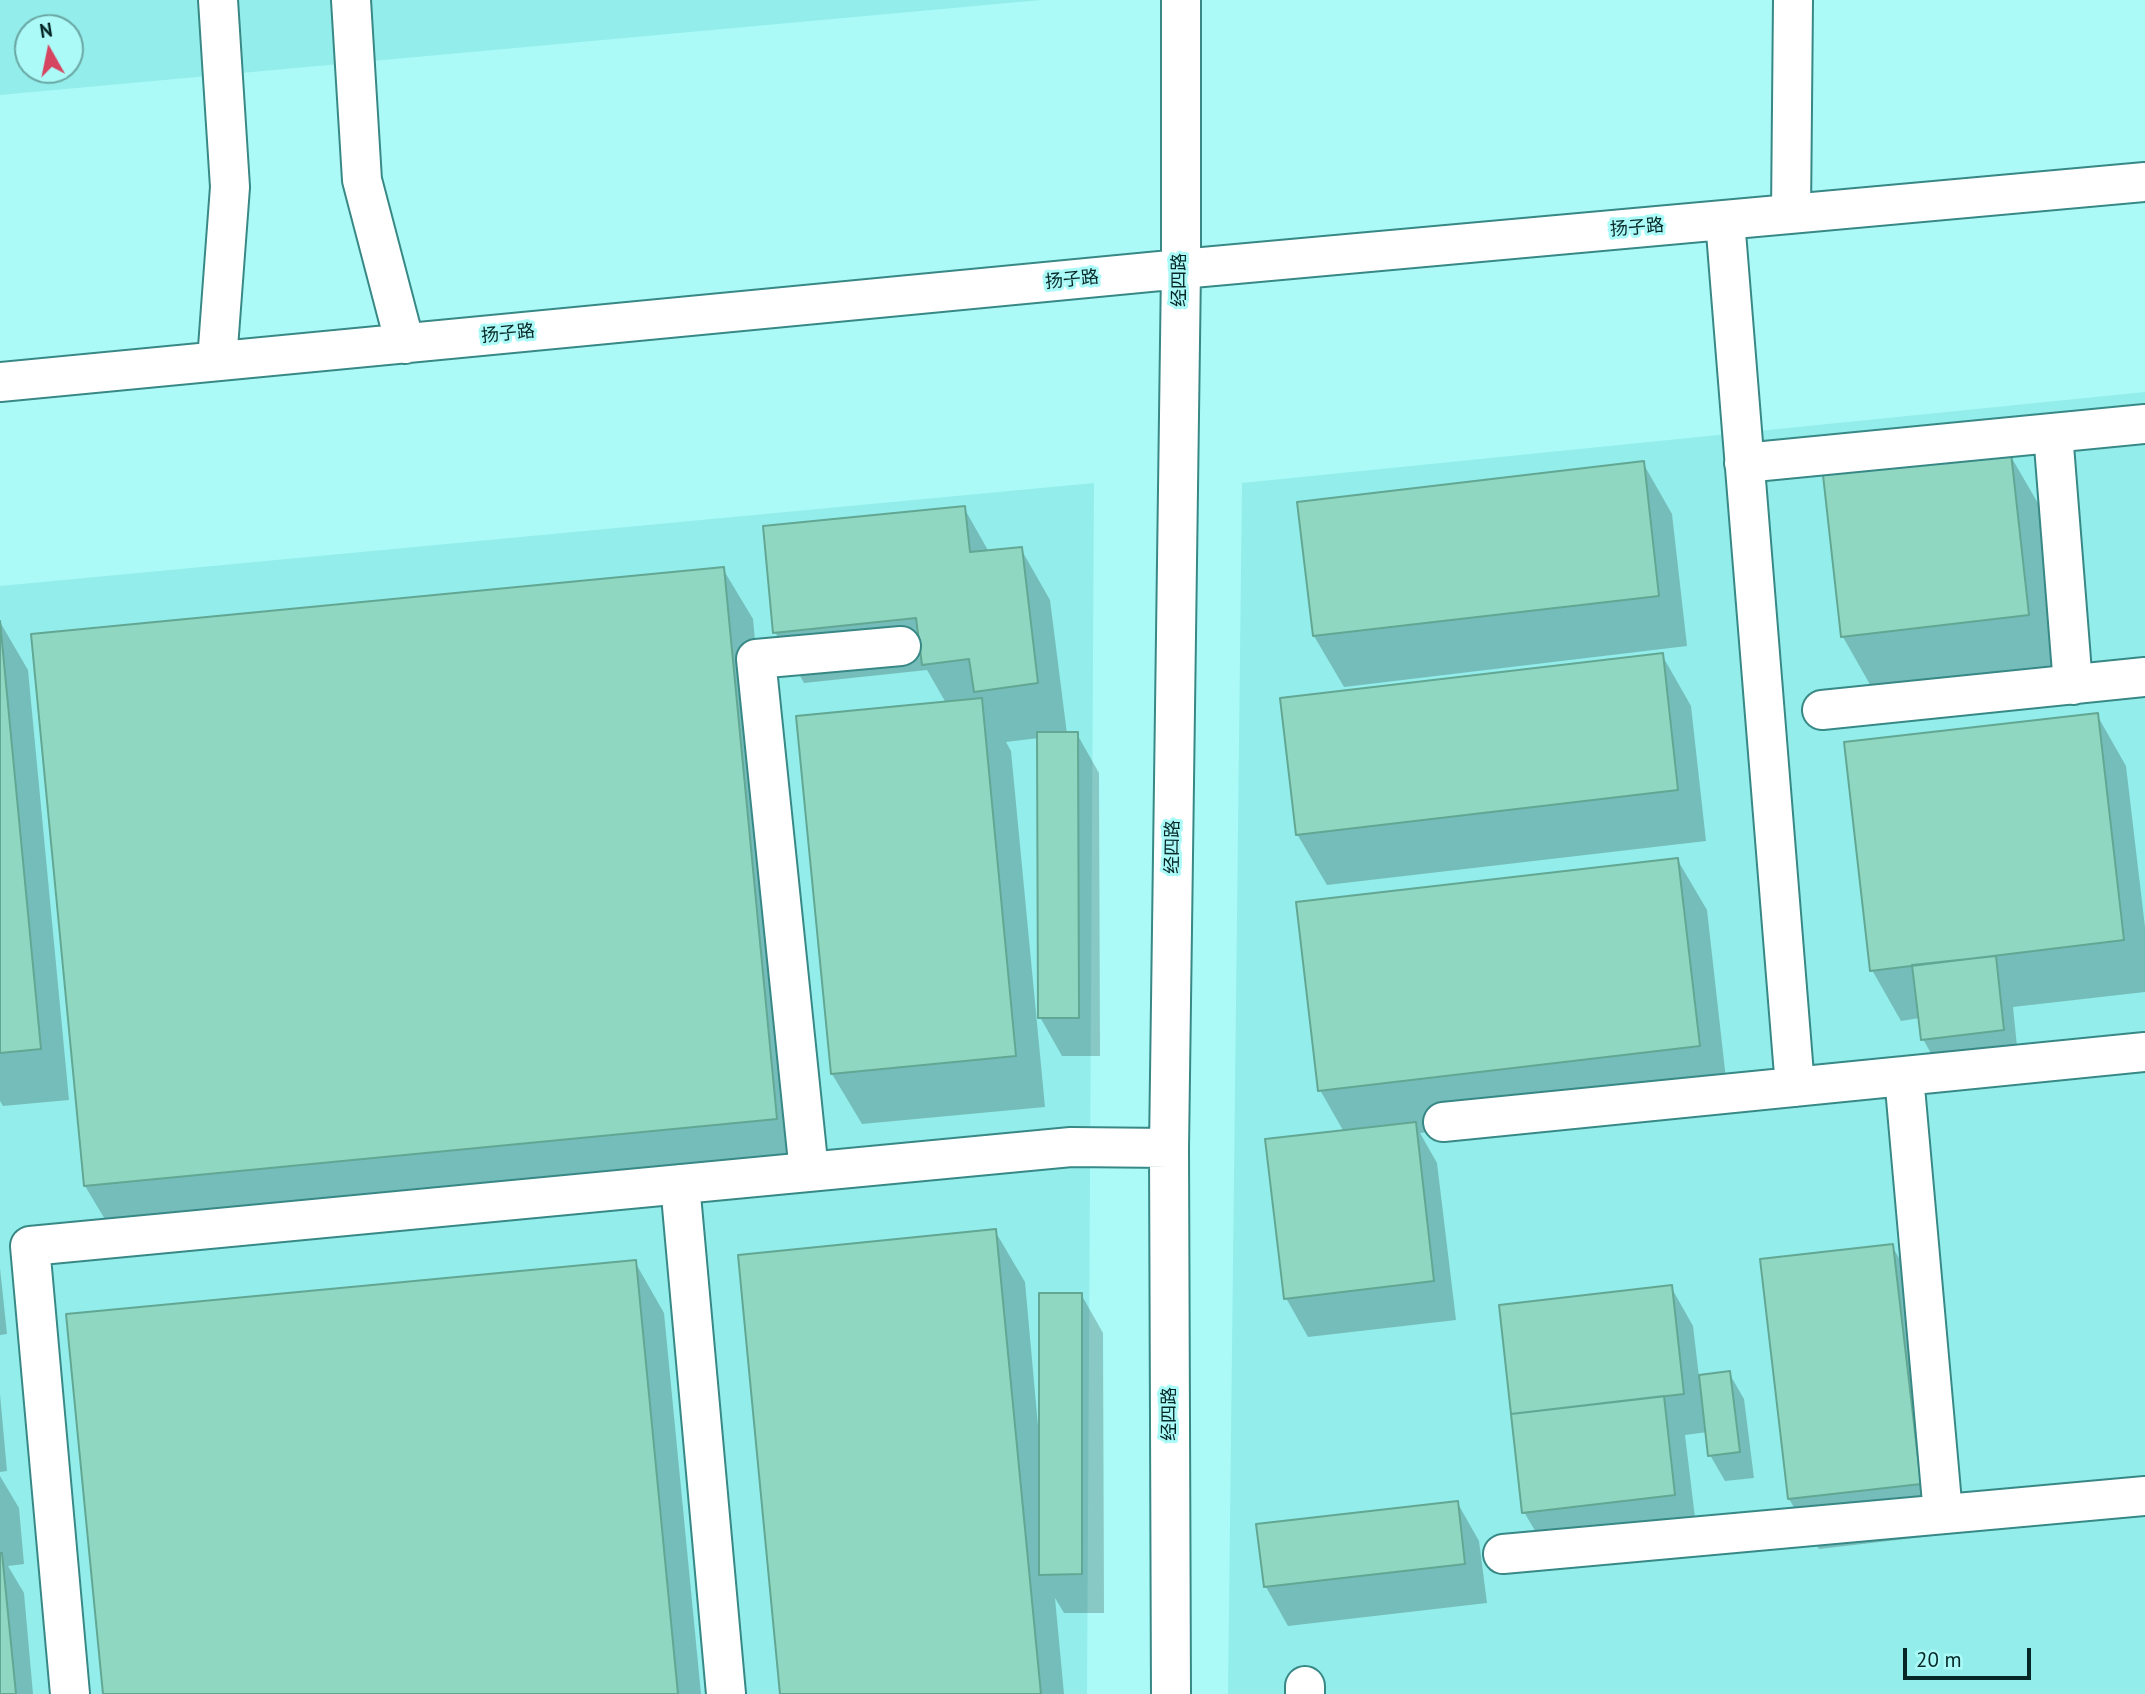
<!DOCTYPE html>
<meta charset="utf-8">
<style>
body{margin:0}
#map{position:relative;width:2145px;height:1694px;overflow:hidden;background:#abfaf7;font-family:"PT Sans",sans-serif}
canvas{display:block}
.north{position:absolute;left:14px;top:14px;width:70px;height:70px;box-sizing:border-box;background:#abfaf7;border:2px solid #69a6a4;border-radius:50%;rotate:351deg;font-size:19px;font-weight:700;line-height:28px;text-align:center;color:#052827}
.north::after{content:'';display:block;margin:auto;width:24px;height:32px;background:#d54560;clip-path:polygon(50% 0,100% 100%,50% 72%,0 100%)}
.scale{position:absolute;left:1903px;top:1648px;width:128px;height:32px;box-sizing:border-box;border:4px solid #052827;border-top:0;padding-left:9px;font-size:21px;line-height:24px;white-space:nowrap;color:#052827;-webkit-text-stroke:5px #abfaf7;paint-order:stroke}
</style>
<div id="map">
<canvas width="2145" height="1694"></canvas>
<div class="north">N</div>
<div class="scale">20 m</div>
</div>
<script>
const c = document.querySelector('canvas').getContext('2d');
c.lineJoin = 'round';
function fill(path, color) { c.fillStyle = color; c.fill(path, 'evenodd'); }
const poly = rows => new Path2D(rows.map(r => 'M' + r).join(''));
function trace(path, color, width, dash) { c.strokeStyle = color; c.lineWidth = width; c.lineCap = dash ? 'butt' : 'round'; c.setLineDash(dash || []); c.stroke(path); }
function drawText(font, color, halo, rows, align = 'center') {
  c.font = font + ' "PT Sans","Noto Sans SC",sans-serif'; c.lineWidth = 6; c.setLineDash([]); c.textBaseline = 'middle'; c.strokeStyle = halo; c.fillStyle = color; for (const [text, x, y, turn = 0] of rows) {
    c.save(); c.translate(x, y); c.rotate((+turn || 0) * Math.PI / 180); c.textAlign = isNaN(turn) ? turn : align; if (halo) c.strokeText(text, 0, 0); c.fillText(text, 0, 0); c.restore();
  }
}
fill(poly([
 [0,0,1041,0,0,95],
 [28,28,70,28,70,70,28,70],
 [2145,392,2145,1694,1228,1694,1242,483],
 [1094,483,1087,1694,0,1694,0,586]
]), '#93edea');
fill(poly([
 [2010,455,2039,505,2057,666,1872,688,1843,637],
 [1643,463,1672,514,1687,646,1344,687,1314,636,1299,504],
 [964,508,989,552,1021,549,1050,600,1067,734,1077,734,1099,773,1100,1056,1062,1056,1040,1017,1039,738,1006,742,1011,751,1045,1107,862,1124,832,1074,946,703,927,670,804,683,775,632],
 [723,569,753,619,805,1170,115,1236,85,1186],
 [0,622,28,670,69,1100,3,1106,0,1101],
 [1662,655,1691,706,1706,841,1327,885,1297,834],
 [2097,715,2126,766,2145,927,2145,992,2013,1007,2018,1056,1938,1066,1923,1039,1920,1018,1901,1021,1872,970],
 [1677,859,1707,910,1728,1097,1420,1133,1437,1163,1456,1320,1308,1337,1286,1298,1344,1132,1320,1090],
 [995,1231,1025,1282,1038,1426,1041,1426,1081,1294,1103,1333,1104,1613,1064,1613,1055,1598,1064,1694,781,1694],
 [1892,1246,1921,1296,1949,1534,1819,1549,1789,1499],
 [635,1262,664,1313,701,1694,105,1694],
 [0,1268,7,1334,0,1335],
 [1671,1287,1693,1326,1699,1377,1729,1373,1744,1399,1754,1478,1725,1481,1710,1455,1708,1432,1685,1435,1697,1534,1547,1551,1524,1512],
 [0,1394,7,1471,0,1472],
 [0,1476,19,1508,24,1564,8,1566,24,1593,33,1694,0,1694],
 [1457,1502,1479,1541,1487,1603,1288,1626,1266,1587]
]), '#0003');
const building = poly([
 [2011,453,2029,615,1841,637,1823,475,2011,453],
 [1644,461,1659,596,1313,636,1297,502,1644,461],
 [965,506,970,552,1022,547,1038,683,974,692,969,659,922,665,916,618,773,633,763,526,965,506],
 [724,567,777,1119,84,1186,31,634,724,567],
 [0,621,41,1049,0,1053,0,621],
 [1663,653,1678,790,1296,835,1280,698,1663,653],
 [982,698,1016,1056,831,1074,796,716,982,698],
 [2098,713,2124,940,1870,971,1844,742,2098,713],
 [1037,732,1078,732,1079,1018,1038,1018,1037,732],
 [1678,858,1700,1046,1318,1091,1296,902,1678,858],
 [1996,956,2004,1030,1921,1040,1912,965,1996,956],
 [1416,1122,1434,1281,1284,1299,1265,1139,1416,1122],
 [996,1229,1041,1694,780,1694,738,1255,996,1229],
 [1893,1244,1921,1484,1788,1499,1760,1259,1893,1244],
 [636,1260,678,1694,103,1694,66,1314,636,1260],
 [1672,1285,1684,1394,1511,1414,1499,1305,1672,1285],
 [1039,1293,1082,1293,1082,1574,1039,1575,1039,1293],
 [1730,1371,1740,1452,1708,1456,1699,1375,1730,1371],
 [1664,1396,1675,1495,1522,1513,1511,1414,1664,1396],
 [1458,1501,1465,1564,1264,1587,1256,1524,1458,1501],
 [0,1553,2,1553,16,1694,0,1694,0,1553]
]);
fill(building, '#90d7c1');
trace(building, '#62a793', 2);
const minor = poly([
 [351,0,362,180,405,344],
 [1791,214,1793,0],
 [1725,220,1795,1087],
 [217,361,230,187,218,0],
 [0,382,1181,269,2145,182],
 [2053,433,2073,685],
 [1744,463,2145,424],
 [1822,710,2145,677],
 [1904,1076,1943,1514],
 [1443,1122,2145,1052],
 [809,1172,756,659,901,646],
 [680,1184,726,1694],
 [1503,1554,2145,1496],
 [70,1694,30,1246,1071,1147,1169,1148],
 [1171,1694,1169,1148,1181,269,1181,0],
 [1305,1694,1305,1686]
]);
trace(minor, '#388886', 42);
trace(minor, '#fff', 38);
drawText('18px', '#052827', '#abfaf7', [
 ["扬子路",1637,228,-5],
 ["扬子路",1072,280,-6],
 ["经四路",1180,280,-90],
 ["扬子路",508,334,-6],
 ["经四路",1173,847,-89],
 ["经四路",1170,1414,-90]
]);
</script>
